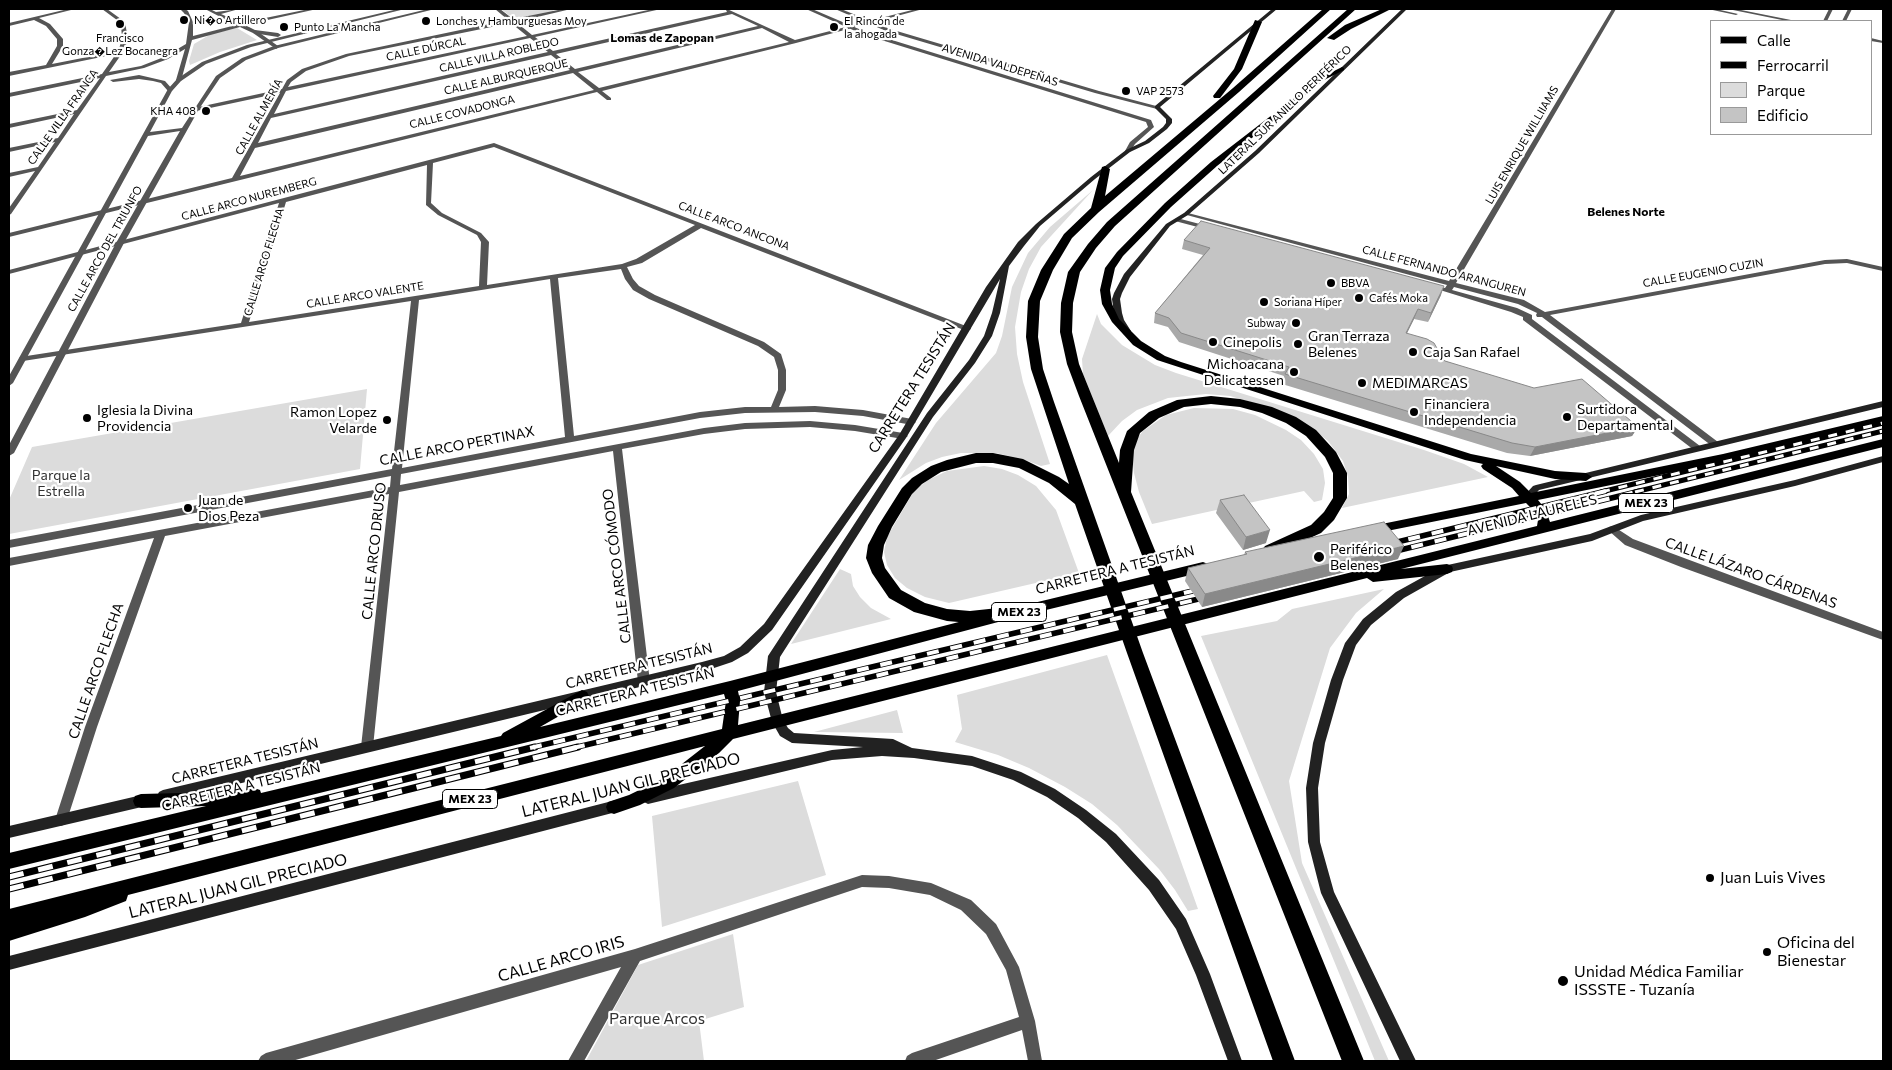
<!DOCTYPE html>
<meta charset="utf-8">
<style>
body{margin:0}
#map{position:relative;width:1892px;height:1070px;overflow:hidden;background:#fff;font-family:Commissioner,sans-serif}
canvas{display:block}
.frame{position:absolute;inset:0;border:10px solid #000;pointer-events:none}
.legend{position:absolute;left:1710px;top:20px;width:162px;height:115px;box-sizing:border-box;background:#fff;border:1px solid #999;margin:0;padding:6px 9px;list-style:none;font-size:15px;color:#000}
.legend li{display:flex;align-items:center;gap:10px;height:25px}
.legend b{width:25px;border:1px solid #999}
</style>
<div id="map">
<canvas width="1892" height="1070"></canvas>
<div class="frame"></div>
<ul class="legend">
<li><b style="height:6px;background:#000"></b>Calle</li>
<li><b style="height:6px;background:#000"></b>Ferrocarril</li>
<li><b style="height:14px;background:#dcdcdc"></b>Parque</li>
<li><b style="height:14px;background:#c4c4c4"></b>Edificio</li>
</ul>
</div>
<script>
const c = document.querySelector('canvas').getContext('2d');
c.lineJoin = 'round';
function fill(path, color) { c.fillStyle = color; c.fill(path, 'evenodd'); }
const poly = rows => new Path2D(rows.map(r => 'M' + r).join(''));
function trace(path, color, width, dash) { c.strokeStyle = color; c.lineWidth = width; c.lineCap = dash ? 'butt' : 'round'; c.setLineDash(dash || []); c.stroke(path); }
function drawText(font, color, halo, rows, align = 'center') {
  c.font = font + ' Commissioner,sans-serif'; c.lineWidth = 4.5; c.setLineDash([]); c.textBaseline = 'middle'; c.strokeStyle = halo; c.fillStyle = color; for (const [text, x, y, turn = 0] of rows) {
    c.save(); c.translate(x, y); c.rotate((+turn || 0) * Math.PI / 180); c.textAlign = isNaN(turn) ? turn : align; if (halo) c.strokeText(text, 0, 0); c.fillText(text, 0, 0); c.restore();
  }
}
fill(poly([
 [501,9,551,9,554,11,514,19],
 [237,28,257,40,220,52,190,65,189,61,194,44,211,34],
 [1093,190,1041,247,1029,269,1021,292,1015,327,1017,354,1023,382,1050,464,1041,466,1025,460,996,453,961,453,942,457,926,463,899,480,936,423,996,353,1002,336,1012,287,1028,253,1050,227],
 [1097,314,1101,324,1122,345,1155,365,1176,373,1424,450,1464,464,1488,477,1342,508,1349,494,1348,477,1343,461,1328,441,1309,426,1281,411,1230,396,1206,394,1168,398,1137,410,1122,421,1108,436,1083,374,1082,359],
 [367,389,360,469,9,534,9,500,32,447],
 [1194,408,1233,409,1255,415,1286,430,1301,440,1314,454,1323,469,1325,483,1322,500,1314,502,1304,491,1152,524,1139,492,1134,473,1132,455,1135,441,1143,431,1166,415],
 [984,466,1002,469,1018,475,1036,486,1056,510,1079,573,949,603,925,597,907,588,895,578,887,565,884,552,887,537,914,491,928,480,947,471],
 [840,569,851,574,853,586,860,597,871,608,891,619,791,644],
 [1384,589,1356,613,1330,648,1289,781,1302,863,1389,1061,1375,1061,1201,636,1277,621,1292,609],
 [1107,655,1198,909,1188,911,1175,890,1159,869,1117,825,1092,804,1065,787,1029,768,998,755,955,742,962,729,957,695],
 [897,710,903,733,814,732],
 [798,781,826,875,662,927,652,816],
 [733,934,744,1007,699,1021,704,1061,586,1061,638,965]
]), '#dcdcdc');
fill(poly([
 [68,9,75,9,39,18,50,24,63,39,63,46,52,64,118,51,122,40,121,23,102,9,107,9,125,22,128,40,123,52,109,72,141,66,164,57,186,44,189,22,184,13,180,9,185,9,188,11,193,22,193,36,236,25,205,9,210,9,216,12,239,9,221,14,241,23,309,9,317,9,245,25,257,31,278,46,279,47,276,49,253,33,240,27,192,40,181,81,176,80,185,49,168,59,144,68,106,76,11,214,9,215,9,208,35,171,9,177,9,173,38,167,55,142,9,152,9,148,58,138,74,114,9,128,9,124,77,110,100,78,9,97,9,93,102,74,116,54,9,76,9,72,46,65,57,46,57,39,46,26,34,20,9,26,9,23,68,9],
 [495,9,500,9,513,19,563,9,571,9,516,22,532,35,653,9,661,9,535,37,553,51,727,12,726,10,727,9,795,40,916,9,923,9,796,43,602,91,611,98,611,100,607,100,597,92,9,237,9,233,232,178,280,93,196,111,194,110,194,108,282,89,287,80,302,69,346,54,508,20,495,9],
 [732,14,758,26,575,69,556,54,732,14],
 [511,23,527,36,288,87,291,82,306,71,349,56,511,23],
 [762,28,789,42,599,88,578,72,762,28],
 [530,38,548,52,274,114,286,91,530,38],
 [551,55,570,70,258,143,271,118,551,55],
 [573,73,594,90,240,176,255,148,573,73],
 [1612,9,1616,9,1456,283,1524,300,1545,312,1825,260,1847,259,1883,267,1883,271,1847,263,1825,264,1550,315,1718,442,1720,444,1718,446,1712,446,1542,317,1537,317,1536,315,1537,313,1518,304,1454,287,1452,290,1517,308,1532,315,1532,319,1700,446,1702,448,1700,450,1694,450,1523,320,1523,317,1511,312,1427,286,1431,284,1445,288,1447,285,1183,214,1188,213,1449,281,1612,9],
 [1708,9,1716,9,1738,14,1736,15,1708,9],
 [1728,9,1736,9,1796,21,1787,21,1728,9],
 [1829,9,1833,9,1827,21,1823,21,1829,9],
 [1848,9,1852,9,1846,21,1842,21,1848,9],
 [1871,38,1883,41,1883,43,1871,41,1871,38],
 [139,75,165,81,173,90,168,91,161,83,153,81,139,79,113,82,110,80,139,75],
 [494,143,971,328,970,330,964,330,701,228,642,263,627,267,633,279,639,286,655,295,764,342,781,354,786,370,786,390,779,407,815,406,863,410,912,419,916,422,912,425,863,416,815,412,745,413,700,418,401,474,400,485,704,428,745,423,810,421,855,425,903,433,908,436,903,439,855,431,810,427,745,429,704,434,622,449,650,682,648,685,644,687,640,685,638,682,613,451,399,492,373,747,371,751,367,752,363,751,361,747,389,494,165,536,97,727,67,820,66,824,61,826,56,824,55,820,85,727,154,538,9,566,9,558,390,487,391,476,9,548,9,540,392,469,411,301,23,361,19,359,20,357,241,323,279,203,9,274,9,270,494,143],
 [494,147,695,225,636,259,622,264,487,285,489,242,481,233,442,213,431,203,433,163,494,147],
 [427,165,426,205,438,215,477,235,481,242,479,286,249,322,286,202,427,165],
 [621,269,625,279,633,290,649,299,758,346,774,357,778,370,778,390,771,407,745,407,700,412,574,436,558,278,621,269],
 [550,279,565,437,402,468,419,300,550,279],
 [1177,218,1211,227,1213,228,1209,230,1175,221,1174,220,1177,218],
 [1613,526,1633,539,1883,632,1883,640,1681,567,1625,545,1609,531,1608,529,1609,527,1613,526],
 [862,875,889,876,931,883,971,900,996,924,1019,967,1035,1021,1042,1061,1028,1061,1022,1030,933,1061,905,1061,907,1056,912,1053,1019,1017,1006,970,986,934,961,910,930,895,889,888,862,887,640,961,584,1061,568,1061,621,967,292,1061,258,1061,261,1056,266,1053,635,949,862,875]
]), '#555');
fill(poly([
 [398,9,405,9,251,47,206,64,181,81,172,91,150,132,182,128,216,76,242,58,274,46,428,9,435,9,278,48,246,60,220,78,199,109,124,243,14,453,9,456,9,445,116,243,180,131,148,136,13,383,9,386,9,376,168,89,177,79,202,62,247,45,398,9],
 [806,9,812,9,866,32,1151,120,1154,127,1135,144,1130,152,1126,152,1125,151,1130,142,1148,127,1146,122,862,34,806,9],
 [835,9,841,9,890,29,1099,91,1160,107,1157,109,1095,93,886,31,835,9],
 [255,30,278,33,281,35,278,37,253,33,255,30]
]), '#555');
fill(poly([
 [1272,9,1277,9,1160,107,1172,119,1172,123,1167,129,1149,143,1130,152,1095,179,1040,226,1024,246,1009,266,1000,313,992,336,975,363,933,417,780,657,776,692,783,720,788,728,794,733,893,739,912,748,972,756,1021,772,1055,789,1086,810,1116,834,1159,880,1186,919,1210,974,1242,1061,1228,1061,1196,975,1176,929,1149,890,1106,842,1078,818,1047,797,1013,780,972,766,914,758,882,756,832,760,648,804,644,802,642,798,644,794,648,792,832,750,863,747,792,743,780,736,772,722,764,692,768,656,927,413,969,360,984,336,992,313,1000,279,906,438,772,630,748,653,732,662,702,672,163,802,159,800,157,796,159,792,163,790,702,662,724,656,740,647,764,624,899,435,986,287,1018,242,1036,224,1091,177,1126,150,1145,141,1163,127,1166,123,1166,119,1155,108,1155,106,1272,9],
 [1402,9,1407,9,1259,153,1188,215,1170,226,1130,277,1122,293,1120,299,1122,313,1124,320,1131,331,1130,333,1124,333,1116,320,1114,313,1112,299,1114,293,1124,274,1166,224,1184,213,1255,151,1402,9],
 [1883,401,1883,407,1539,490,1531,499,1528,500,1523,497,1533,486,1536,485,1883,401],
 [1883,456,1883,462,1795,486,1643,521,1592,541,1450,572,1404,598,1371,625,1356,645,1343,680,1325,743,1318,788,1320,842,1334,892,1416,1061,1400,1061,1321,893,1308,842,1306,788,1313,743,1331,680,1345,643,1363,619,1396,592,1443,566,1590,534,1641,515,1795,480,1883,456],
 [146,794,150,796,152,800,150,804,146,806,9,838,9,826,146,794],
 [620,799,624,801,626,805,624,809,620,811,9,970,9,956,620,799]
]), '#222');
fill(poly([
 [1342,67,1344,68,1344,70,1324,80,1217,166,1171,207,1123,256,1115,268,1110,290,1112,304,1119,319,1141,341,1165,356,1181,362,1471,454,1555,471,1586,473,1592,477,1586,481,1555,479,1496,466,1520,482,1531,493,1723,454,1883,416,1883,422,1723,462,1538,500,1546,510,1550,522,1883,439,1883,447,1401,569,1447,564,1452,566,1453,569,1452,572,1447,574,1373,582,1367,578,733,739,719,753,674,788,640,805,614,814,608,812,606,807,608,802,629,795,664,778,705,746,128,895,126,901,85,917,9,941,9,909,722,729,726,701,724,694,9,869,9,853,206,806,141,808,135,806,133,801,135,796,141,794,221,792,254,788,260,790,261,793,501,736,503,733,582,690,587,692,589,696,587,700,540,727,730,681,1017,607,1203,562,1208,564,1209,567,1208,570,1203,572,1017,617,738,691,740,701,738,725,1537,526,1538,520,1535,512,1526,503,1372,534,1368,533,1366,530,1368,527,1372,526,1519,496,1512,488,1483,469,1481,466,1483,464,1465,460,1157,360,1133,345,1112,322,1102,304,1100,290,1105,268,1117,252,1165,203,1211,162,1320,78,1342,67]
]), '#000');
fill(poly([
 [1323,9,1331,9,1239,92,1099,212,1072,238,1053,270,1040,301,1038,337,1043,369,1054,402,1143,653,1295,1061,1273,1061,1127,653,1075,504,1049,483,1019,468,993,463,976,463,941,472,922,484,912,494,892,527,884,545,882,558,885,568,901,590,925,603,947,609,970,611,1017,606,1023,608,1025,612,1023,616,1017,618,970,623,947,621,914,612,889,598,872,573,866,558,868,545,878,526,902,488,912,478,931,466,947,460,976,453,993,453,1023,459,1059,477,1069,484,1031,369,1026,337,1028,301,1041,270,1064,234,1091,208,1102,167,1105,166,1110,169,1105,196,1233,88,1323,9],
 [1348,9,1356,9,1115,226,1096,248,1080,272,1073,303,1072,332,1079,364,1119,463,1120,450,1127,431,1149,412,1177,400,1211,396,1240,399,1272,407,1296,417,1316,430,1336,452,1347,473,1347,498,1334,520,1321,533,1275,554,1270,555,1265,554,1262,550,1265,546,1311,525,1324,512,1333,498,1333,473,1325,457,1306,436,1286,423,1262,413,1240,407,1211,404,1184,407,1159,418,1140,433,1134,450,1131,492,1364,1061,1342,1061,1079,396,1067,364,1060,332,1061,303,1068,272,1088,244,1107,222,1348,9],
 [1382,9,1391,9,1351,29,1334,40,1327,38,1345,25,1382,9],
 [1255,20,1262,22,1242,69,1220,98,1214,98,1213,96,1234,69,1255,20]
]), '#000');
const railFar2 = poly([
 [1601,492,1883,423],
 [1635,492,1883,431]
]);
const railFar1 = poly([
 [1385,545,1606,491],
 [1388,553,1640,491],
 [530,748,1205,588],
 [573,748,1211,596]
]);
const rail = poly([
 [9,877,535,747],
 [9,889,578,747]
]);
trace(railFar2, '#000', 5);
trace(railFar1, '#000', 5.5);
trace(rail, '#000', 7);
trace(railFar2, '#fff', 3, [9]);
trace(railFar1, '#fff', 4, [12]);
trace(rail, '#fff', 5, [15]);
fill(poly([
 [1184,240,1441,295,1428,322,1414,319,1407,333,1445,361,1638,427,1632,436,1530,456,1507,453,1282,384,1284,376,1179,342,1168,327,1154,323,1155,313,1203,255,1182,249],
 [1220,500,1266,543,1243,550,1216,513],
 [1245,552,1398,559,1202,607,1185,581,1188,568,1244,555]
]), '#a9a9a9');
fill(poly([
 [1444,286,1441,295,1428,322,1431,313],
 [1418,309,1414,319,1402,343,1406,333],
 [1638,427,1632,436,1530,456,1535,447],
 [1270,530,1266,543,1243,550,1246,537],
 [1404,546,1398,559,1202,607,1205,594]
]), '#898989');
const building = poly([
 [1201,221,1444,286,1431,313,1418,309,1406,333,1427,339,1434,343,1438,350,1437,355,1445,361,1534,388,1582,379,1638,427,1535,447,1512,443,1285,374,1289,367,1181,333,1169,318,1155,313,1210,248,1184,240,1201,221],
 [1244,495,1270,530,1246,537,1220,500,1244,495],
 [1384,522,1404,546,1205,594,1188,568,1247,554,1245,552,1384,522]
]);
fill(building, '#c4c4c4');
trace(building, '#898989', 1);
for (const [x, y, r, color] of [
 [184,20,5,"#000"],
 [426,21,5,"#000"],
 [120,24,5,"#000"],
 [284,27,5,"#000"],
 [834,27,5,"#000"],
 [1126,91,5,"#000"],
 [206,111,5,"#000"],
 [1331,283,5,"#000"],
 [1359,298,5,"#000"],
 [1264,302,5,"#000"],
 [1296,323,5,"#000"],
 [1213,342,5,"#000"],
 [1298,344,5,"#000"],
 [1413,352,5,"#000"],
 [1294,372,5,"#000"],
 [1362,383,5,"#000"],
 [1414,412,5,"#000"],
 [1567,417,5,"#000"],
 [87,418,5,"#000"],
 [387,420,5,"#000"],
 [188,508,5,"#000"],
 [1319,557,6,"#000"],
 [1710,878,5,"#000"],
 [1767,952,5,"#000"],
 [1563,981,6,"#000"]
]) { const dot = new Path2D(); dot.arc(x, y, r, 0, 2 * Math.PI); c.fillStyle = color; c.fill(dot); trace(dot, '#fff', 2); }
drawText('11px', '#000', '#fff', [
 ["Ni�o Artillero",194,20],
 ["Lonches y Hamburguesas Moy",436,21],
 ["El Rincón de",844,21],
 ["la ahogada",844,34],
 ["Punto La Mancha",294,27],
 ["Francisco",120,38,"center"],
 ["Gonza�Lez Bocanegra",120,51,"center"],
 ["VAP 2573",1136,91],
 ["KHA 408",196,111,"right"],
 ["BBVA",1341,283],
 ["Cafés Moka",1369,298],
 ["Soriana Híper",1274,302],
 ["Subway",1286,323,"right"]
], 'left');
drawText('11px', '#000', '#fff', [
 ["CALLE DÚRCAL",426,49,-12],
 ["CALLE VILLA ROBLEDO",499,55,-13],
 ["AVENIDA VALDEPEÑAS",1000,65,17],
 ["CALLE ALBURQUERQUE",506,77,-13],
 ["LATERAL SUR ANILLO PERIFÉRICO",1285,110,-44],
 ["CALLE COVADONGA",462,112,-14],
 ["CALLE VILLA FRANCA",63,117,-55],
 ["CALLE ALMERÍA",259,117,-61],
 ["LUIS ENRIQUE WILLIIAMS",1522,145,-60],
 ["CALLE ARCO NUREMBERG",249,199,-15],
 ["CALLE ARCO ANCONA",734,226,21],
 ["CALLE ARCO DEL TRIUNFO",105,249,-61],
 ["CALLE ARCO FLECHA",264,262,-73],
 ["CALLE FERNANDO ARANGUREN",1444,271,15],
 ["CALLE EUGENIO CUZIN",1703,273,-10],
 ["CALLE ARCO VALENTE",365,295,-9]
]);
drawText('bold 12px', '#000', '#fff', [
 ["Lomas de Zapopan",662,38],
 ["Belenes Norte",1626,212]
]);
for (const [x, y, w] of [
 [1646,503,55],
 [1019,612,55],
 [470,799,55]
]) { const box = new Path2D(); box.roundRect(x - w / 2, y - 9.5, w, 19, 4); c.fillStyle = '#fff'; c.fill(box); trace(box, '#000', 1); }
drawText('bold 12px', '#000', null, [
 ["MEX 23",1646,503],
 ["MEX 23",1019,612],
 ["MEX 23",470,799]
]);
drawText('14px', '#000', '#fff', [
 ["Gran Terraza",1308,336],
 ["Belenes",1308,352],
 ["Cinepolis",1223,342],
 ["Caja San Rafael",1423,352],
 ["Michoacana",1284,364,"right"],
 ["Delicatessen",1284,380,"right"],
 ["MEDIMARCAS",1372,383],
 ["Financiera",1424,404],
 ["Independencia",1424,420],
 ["Surtidora",1577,409],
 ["Departamental",1577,425],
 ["Iglesia la Divina",97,410],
 ["Providencia",97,426],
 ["Ramon Lopez",377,412,"right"],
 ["Velarde",377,428,"right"],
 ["Juan de",198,500],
 ["Dios Peza",198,516],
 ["Periférico",1330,549],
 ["Belenes",1330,565]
], 'left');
drawText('14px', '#000', '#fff', [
 ["CARRETERA TESISTÁN",912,388,-58],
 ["CALLE ARCO PERTINAX",457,446,-11],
 ["AVENIDA LAURELES",1532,515,-14],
 ["CALLE ARCO DRUSO",374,551,-84],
 ["CALLE ARCO CÓMODO",617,566,-97],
 ["CARRETERA A TESISTÁN",1115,570,-14],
 ["CALLE LÁZARO CÁRDENAS",1751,573,20],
 ["CARRETERA TESISTÁN",639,666,-14],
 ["CALLE ARCO FLECHA",96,671,-71],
 ["CARRETERA A TESISTÁN",635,692,-14],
 ["CARRETERA TESISTÁN",245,761,-14],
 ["CARRETERA A TESISTÁN",241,787,-14]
]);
drawText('14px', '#333', '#fff', [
 ["Parque la",61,475],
 ["Estrella",61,491]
]);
drawText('16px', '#000', '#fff', [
 ["LATERAL JUAN GIL PRECIADO",631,785,-14],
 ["LATERAL JUAN GIL PRECIADO",238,886,-14],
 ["CALLE ARCO IRIS",561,959,-16]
]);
drawText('16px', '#000', '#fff', [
 ["Juan Luis Vives",1720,878],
 ["Oficina del",1777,943],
 ["Bienestar",1777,961],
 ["Unidad Médica Familiar",1574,972],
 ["ISSSTE - Tuzanía",1574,990]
], 'left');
drawText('16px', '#333', '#fff', [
 ["Parque Arcos",657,1019]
]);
</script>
